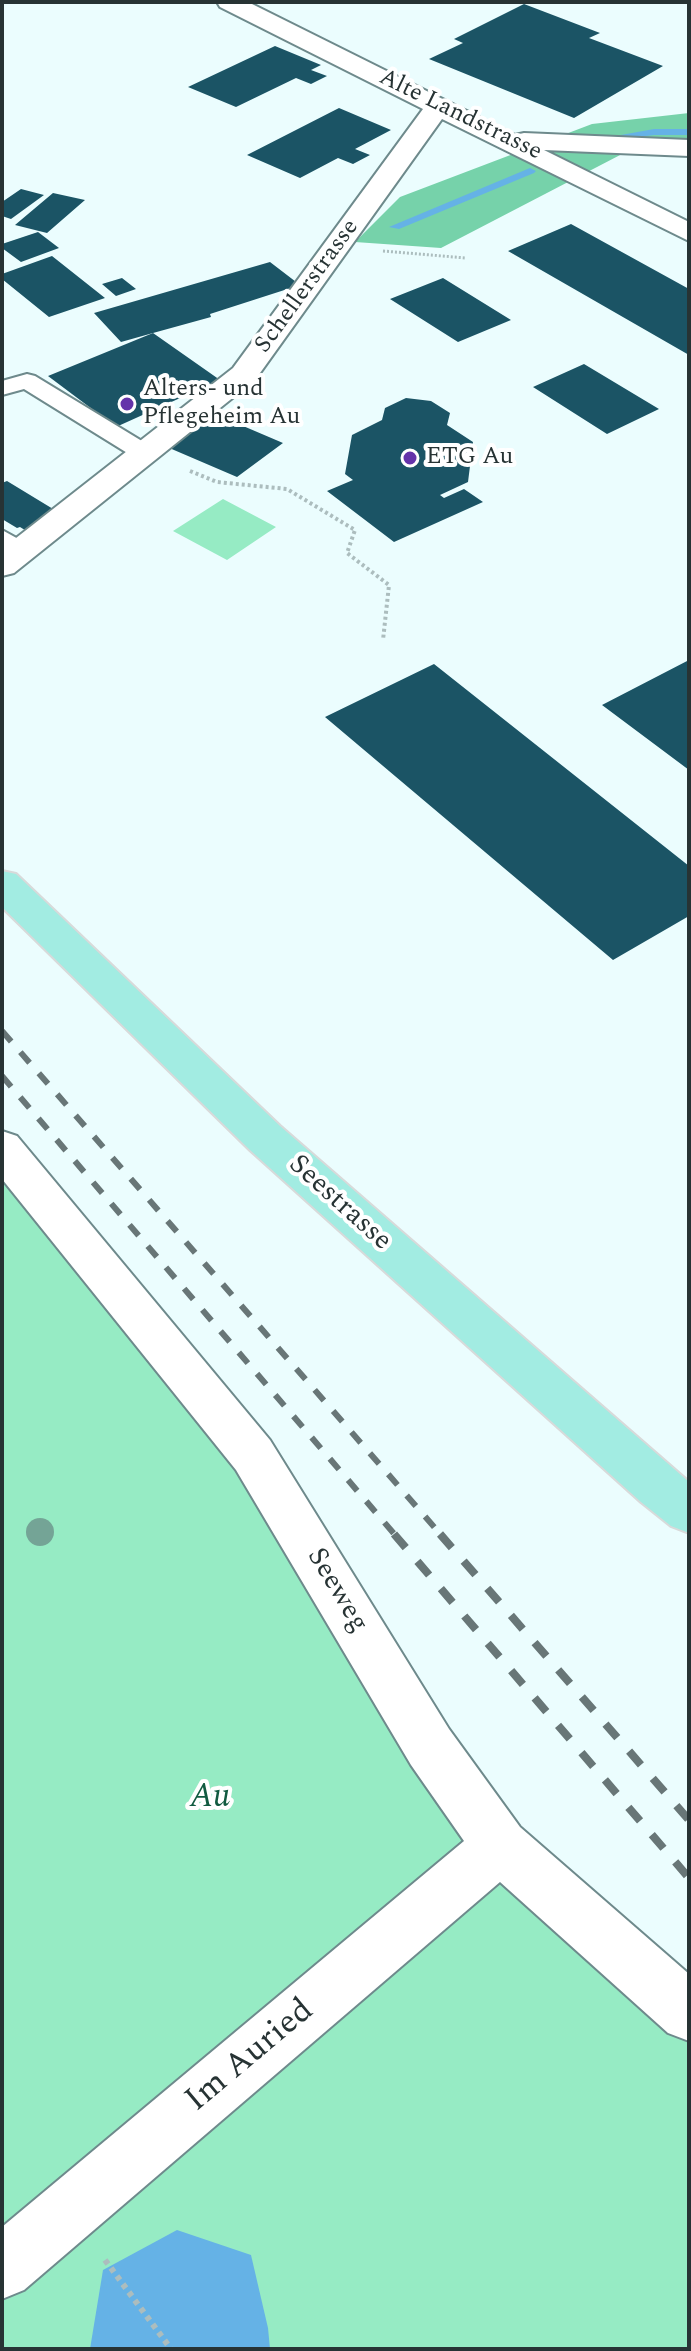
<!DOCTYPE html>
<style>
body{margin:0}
#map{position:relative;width:691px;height:2351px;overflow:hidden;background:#ebfdfe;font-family:Spectral,serif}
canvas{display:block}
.frame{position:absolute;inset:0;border:4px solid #273334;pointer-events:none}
</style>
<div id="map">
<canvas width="691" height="2351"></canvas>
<div class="frame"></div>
</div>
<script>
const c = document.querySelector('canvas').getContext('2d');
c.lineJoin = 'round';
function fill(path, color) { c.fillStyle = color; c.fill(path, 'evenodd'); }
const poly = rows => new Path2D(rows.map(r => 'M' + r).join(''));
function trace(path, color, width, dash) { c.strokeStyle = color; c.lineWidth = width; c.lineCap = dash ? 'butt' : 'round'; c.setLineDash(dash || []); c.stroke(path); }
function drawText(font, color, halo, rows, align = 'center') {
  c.font = font + ' Spectral,serif'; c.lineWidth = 8; c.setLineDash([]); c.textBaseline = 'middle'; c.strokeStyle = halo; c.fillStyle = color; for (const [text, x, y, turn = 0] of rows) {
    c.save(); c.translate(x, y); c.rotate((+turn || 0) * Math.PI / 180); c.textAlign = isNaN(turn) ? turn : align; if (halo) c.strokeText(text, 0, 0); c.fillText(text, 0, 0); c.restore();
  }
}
fill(poly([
 [223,499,276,527,227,560,173,531],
 [2,1148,253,1455,430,1747,689,2012,689,2349,2,2349]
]), '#96ebc4');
fill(poly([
 [689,113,689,139,649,140,441,248,355,242,400,197,592,124]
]), '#76d2aa');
fill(poly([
 [177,2230,251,2255,268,2328,270,2349,90,2349,103,2270]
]), '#65b2e6');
fill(poly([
 [654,129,689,129,689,135,654,135,615,140,610,137,654,129],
 [530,168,536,171,534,173,399,229,389,227,530,168]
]), '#65b2e6');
fill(poly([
 [524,4,600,33,589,38,663,66,574,118,429,59,463,43,454,39],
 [275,46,321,65,311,70,327,76,311,84,296,78,236,107,188,87],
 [339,108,391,130,355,149,370,155,353,164,338,158,300,178,247,155],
 [21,189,44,195,11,219,2,216,2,202],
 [53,193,85,200,47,233,15,225],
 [571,224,689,289,689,355,508,251],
 [38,232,59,248,21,262,2,248,2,244],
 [52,256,105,298,49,317,2,279,2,274],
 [270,262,300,285,210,314,211,317,153,333,220,380,116,427,48,376,153,333,121,342,94,313],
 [122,278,136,289,116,296,102,284],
 [443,278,511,320,458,342,390,299],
 [584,364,659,409,607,434,533,387],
 [406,398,431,401,450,413,447,425,473,442,468,482,440,495,444,498,464,489,483,502,394,542,327,491,353,480,345,474,352,435,382,420,385,408],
 [215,414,283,443,237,477,167,447],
 [7,481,58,512,28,532,20,527,17,528,2,519,2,483],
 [689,660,689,770,602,705],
 [434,664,689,866,689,916,613,960,325,717]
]), '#1b5465');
const lane = poly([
 [27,374,35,376,155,449,158,454,155,459,146,461,137,459,24,389,2,395,2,381,27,374],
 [2,530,31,546,35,551,31,556,22,559,2,549,2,530]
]);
const street = poly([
 [217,2,248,2,515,135,524,133,689,140,689,156,544,150,689,222,689,241,442,119,255,380,14,573,2,576,2,549,233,368,423,109,220,7,217,2],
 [2,1131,17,1136,270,1440,449,1729,520,1827,689,1974,689,2041,668,2033,500,1882,24,2290,2,2299,2,2227,464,1841,411,1765,236,1470,2,1179,2,1131]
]);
const primary = poly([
 [2,871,16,874,280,1126,689,1482,689,1533,671,1526,641,1502,250,1150,2,907,2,871]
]);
trace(lane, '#6e8a8c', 4);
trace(street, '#6e8a8c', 4);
trace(primary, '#d8dada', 4);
trace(poly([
 [383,251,466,258]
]), '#acbdbe', 3, [2, 2]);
trace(poly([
 [190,471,217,482,287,489,355,530,347,553,389,585,383,640]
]), '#acbdbe', 4, [3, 3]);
trace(poly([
 [105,2260,171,2349]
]), '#acbdbe', 6, [5, 5]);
fill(lane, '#fff');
fill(street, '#fff');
fill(primary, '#a2ece2');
trace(poly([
 [2,1031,442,1536],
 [2,1076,396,1536]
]), '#687677', 6, [14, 14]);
trace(poly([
 [394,1534,689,1878],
 [440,1534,689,1820]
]), '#687677', 8, [18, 18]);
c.fillStyle = '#74a496';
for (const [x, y] of [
 [40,1532]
]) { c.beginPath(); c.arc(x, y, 14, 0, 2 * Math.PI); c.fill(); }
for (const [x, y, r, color] of [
 [127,404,8,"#6433aa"],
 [410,458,8,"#6433aa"]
]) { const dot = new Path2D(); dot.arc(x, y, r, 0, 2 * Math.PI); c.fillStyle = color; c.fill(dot); trace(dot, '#fff', 3); }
drawText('24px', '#273334', '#fff', [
 ["Alte Landstrasse",460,116,26],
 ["Schellerstrasse",308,287,-54]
]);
drawText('24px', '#273334', '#fff', [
 ["Alters- und",143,390],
 ["Pflegeheim Au",143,418],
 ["ETG Au",426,458]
], 'left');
drawText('28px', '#273334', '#fff', [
 ["Seestrasse",339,1204,42],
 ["Seeweg",336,1591,59]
]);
drawText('italic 34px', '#125b41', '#fff', [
 ["Au",210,1799]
]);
drawText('34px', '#273334', '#fff', [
 ["Im Auried",251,2057,-40]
]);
</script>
